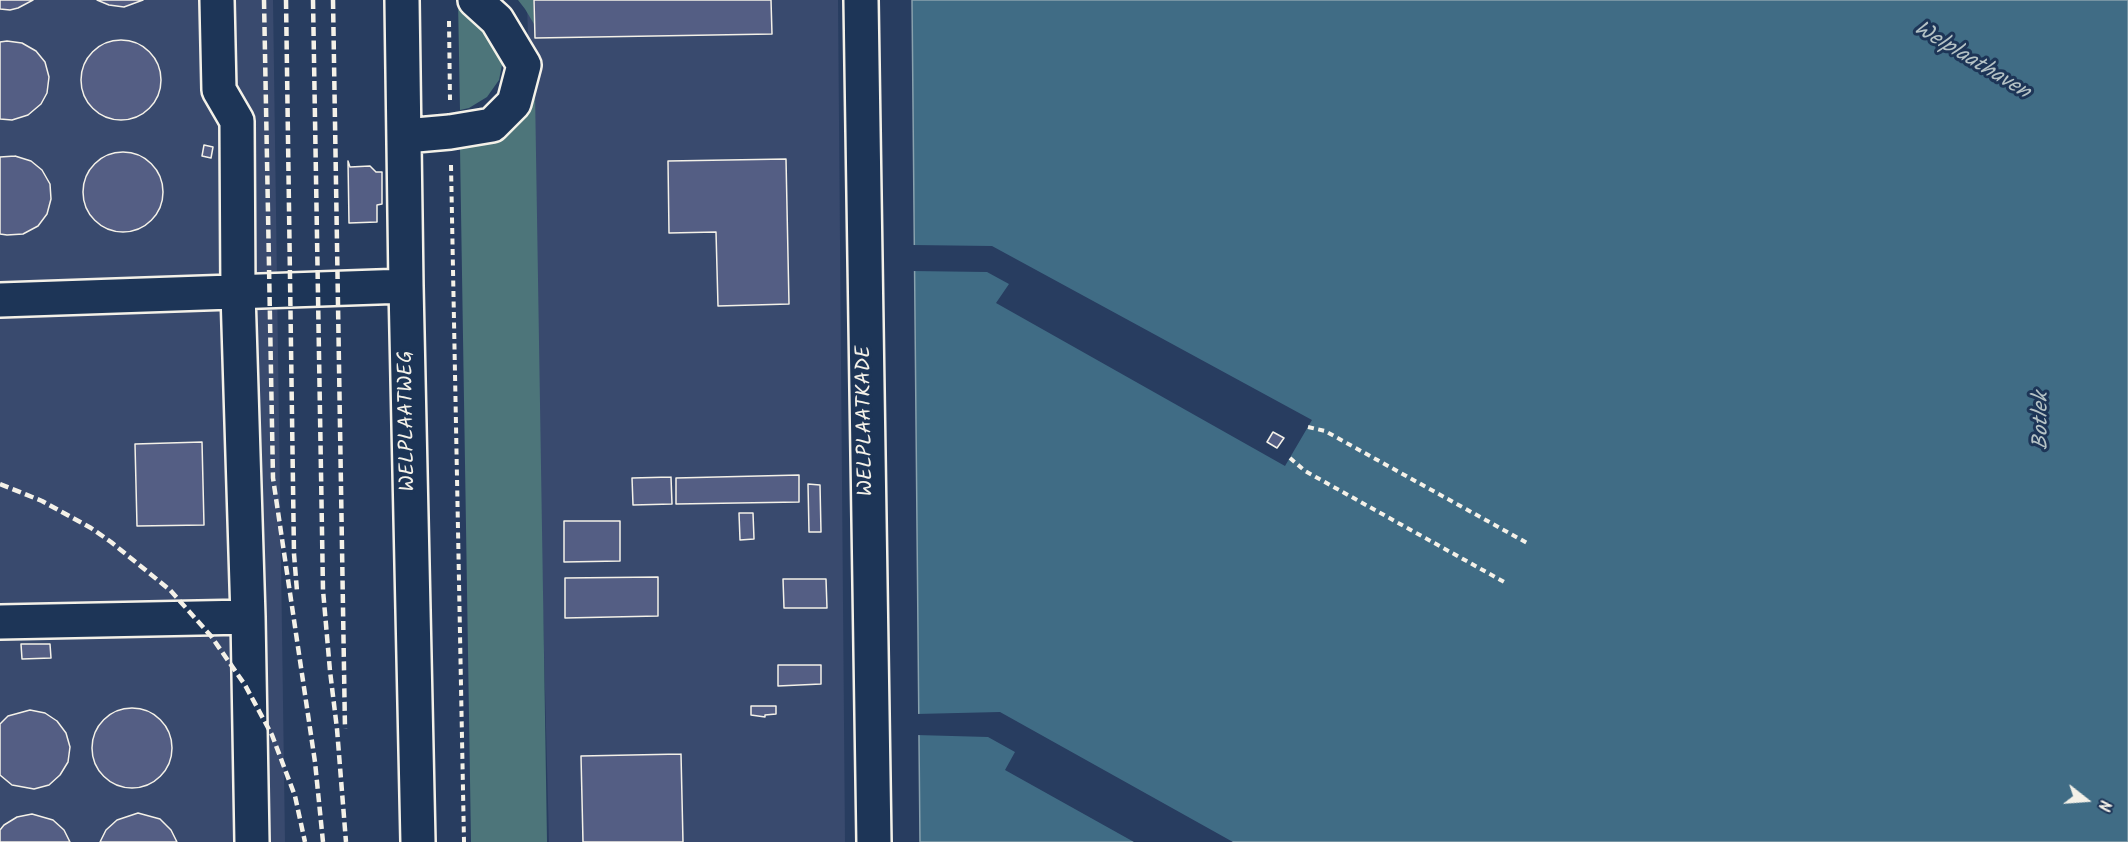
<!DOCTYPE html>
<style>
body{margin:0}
#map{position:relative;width:2128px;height:842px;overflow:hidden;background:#283d60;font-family:Kalam,sans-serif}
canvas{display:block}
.north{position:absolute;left:2056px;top:770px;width:60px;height:60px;-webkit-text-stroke:4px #1d3557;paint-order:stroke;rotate:107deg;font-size:16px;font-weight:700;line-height:24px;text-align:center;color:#f4f1e8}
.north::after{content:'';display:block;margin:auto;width:21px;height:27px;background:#f4f1e8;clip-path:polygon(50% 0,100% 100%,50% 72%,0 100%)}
</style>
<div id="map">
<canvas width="2128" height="842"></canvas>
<div class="north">N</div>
</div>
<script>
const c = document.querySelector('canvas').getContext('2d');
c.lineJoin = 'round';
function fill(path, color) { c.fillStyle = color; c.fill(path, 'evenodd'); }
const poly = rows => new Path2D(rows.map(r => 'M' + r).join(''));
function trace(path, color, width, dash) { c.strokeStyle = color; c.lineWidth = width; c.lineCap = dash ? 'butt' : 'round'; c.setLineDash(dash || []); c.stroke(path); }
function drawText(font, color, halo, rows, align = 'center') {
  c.font = font + ' Kalam,sans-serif'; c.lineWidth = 6; c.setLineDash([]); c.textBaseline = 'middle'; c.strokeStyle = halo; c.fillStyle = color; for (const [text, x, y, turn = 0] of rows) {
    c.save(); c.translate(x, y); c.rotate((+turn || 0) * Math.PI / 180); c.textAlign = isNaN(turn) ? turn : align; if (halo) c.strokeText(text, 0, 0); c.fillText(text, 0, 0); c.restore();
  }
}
fill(poly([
 [0,0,273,0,285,842,0,842],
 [527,0,838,0,845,842,549,842]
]), '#394a6e');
fill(poly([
 [458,0,464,0,487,21,503,60,499,80,487,97,469,108,460,110],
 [518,0,533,0,534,24,525,9],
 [535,91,547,842,471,842,460,148,482,144,498,136,525,111]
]), '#4d757a');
const water = poly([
 [912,0,2128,0,2128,842,920,842,912,0]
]);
fill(water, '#406c85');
trace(water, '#88a1ad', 1.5);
fill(poly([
 [912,245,992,246,1312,420,1285,466,996,303,1009,284,987,272,912,271],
 [1000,712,1233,842,1134,842,1005,770,1015,752,988,737,916,735,916,714]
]), '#283d60');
const building = poly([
 [0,0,33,0,18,8,10,10,0,9,0,0],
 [97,0,143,0,124,7,109,5,97,0],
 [534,0,771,0,772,34,535,38,534,0],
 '81 80a40 40 0 1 1 80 0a40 40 0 1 1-80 0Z',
 [7,41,22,43,36,51,45,62,49,77,47,93,41,104,28,115,12,120,0,119,0,42,7,41],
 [204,145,213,147,211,158,202,156,204,145],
 '83 192a40 40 0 1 1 80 0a40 40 0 1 1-80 0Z',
 [15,156,31,161,42,170,50,184,51,199,47,214,38,226,23,234,7,235,0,234,0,157,15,156],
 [786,159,789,304,718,306,716,232,669,233,668,161,786,159],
 [348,161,350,167,370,166,376,172,382,172,382,204,377,205,377,222,349,223,348,161],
 [1273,432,1284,438,1277,448,1267,442,1273,432],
 [202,442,204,525,137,526,135,444,202,442],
 [799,475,799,502,676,504,676,478,799,475],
 [671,477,672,504,633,505,632,478,671,477],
 [808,484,820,485,821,532,809,532,808,484],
 [739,513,753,513,754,539,740,540,739,513],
 [564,521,620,521,620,561,564,562,564,521],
 [658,577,658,616,565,618,565,578,658,577],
 [783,579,826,579,827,608,784,608,783,579],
 [21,644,50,644,51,658,22,659,21,644],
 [778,665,821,665,821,684,778,686,778,665],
 [751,706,776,706,776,714,765,715,765,717,751,715,751,706],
 '92 748a40 40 0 1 1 80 0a40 40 0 1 1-80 0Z',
 [30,710,45,713,57,721,66,733,70,747,68,762,60,775,49,785,34,789,12,785,0,775,0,724,8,716,30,710],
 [681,754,683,842,583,842,581,756,681,754],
 [138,813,160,819,171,830,177,842,100,842,106,830,117,820,138,813],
 [32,814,53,820,64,830,70,842,0,842,0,830,4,825,17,817,32,814]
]);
fill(building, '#545e84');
trace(building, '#f4f1e8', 1.5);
const minor = poly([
 [217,0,219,90,237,121,238,293,248,617,252,842],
 [402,0,406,286,418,842],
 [861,0,874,842],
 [405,136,450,132,492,125,514,103,524,65,497,20,475,0],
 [0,300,406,286],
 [0,622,248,617]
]);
trace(minor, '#f4f1e8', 38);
trace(poly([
 [449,21,450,100],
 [451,165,464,842],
 [1308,427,1325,431,1529,544],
 [1290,458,1305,471,1506,583]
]), '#f4f1e8', 4, [6, 4.5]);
trace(minor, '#1d3557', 33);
trace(poly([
 [264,0,273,478,315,762,323,842],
 [286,0,294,554,297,591],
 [313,0,323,590,330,671,337,729,346,842],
 [333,0,345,729],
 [0,484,42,501,91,528,111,542,170,590,211,636,245,685,272,735,295,796,305,842]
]), '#f4f1e8', 4.5, [9, 4.5]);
drawText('21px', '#f4f1e8', '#1d3557', [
 ["WELPLAATWEG",409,421,-91],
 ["WELPLAATKADE",867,421,-91]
]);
drawText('italic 22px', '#b5c2c5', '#1d3557', [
 ["Welplaathaven",1971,62,31],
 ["Botlek",2043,421,-90]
]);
</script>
